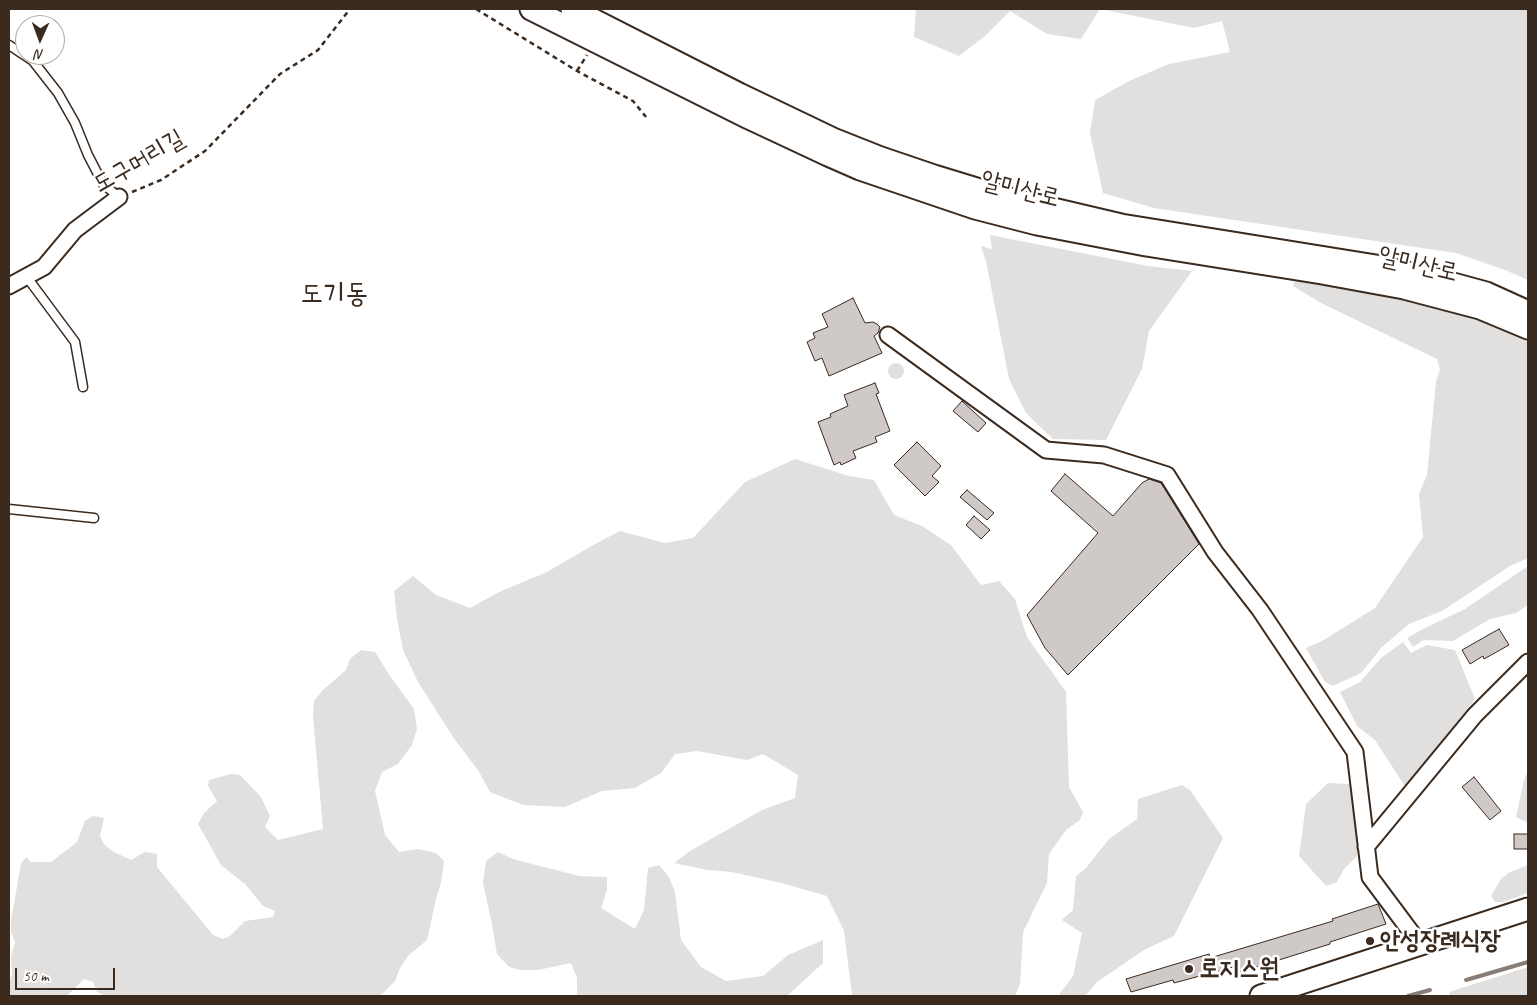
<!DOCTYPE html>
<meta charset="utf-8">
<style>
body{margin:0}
#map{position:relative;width:1537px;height:1005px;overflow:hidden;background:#fff;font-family:Caveat,sans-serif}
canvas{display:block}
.frame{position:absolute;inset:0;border:10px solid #3b2a1e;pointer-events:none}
.north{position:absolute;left:15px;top:15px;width:50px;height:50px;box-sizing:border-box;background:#fff;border:1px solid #b1aaa5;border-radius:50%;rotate:182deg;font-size:14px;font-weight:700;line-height:20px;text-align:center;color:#3b2a1e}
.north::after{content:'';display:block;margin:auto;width:18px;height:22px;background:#3b2a1e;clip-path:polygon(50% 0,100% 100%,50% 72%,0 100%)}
.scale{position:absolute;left:15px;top:968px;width:100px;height:22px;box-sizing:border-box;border:2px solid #3b2a1e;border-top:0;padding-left:6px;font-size:15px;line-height:18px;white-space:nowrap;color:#3b2a1e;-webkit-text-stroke:4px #fff;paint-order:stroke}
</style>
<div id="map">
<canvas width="1537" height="1005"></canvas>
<div class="frame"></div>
<div class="north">N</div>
<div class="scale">50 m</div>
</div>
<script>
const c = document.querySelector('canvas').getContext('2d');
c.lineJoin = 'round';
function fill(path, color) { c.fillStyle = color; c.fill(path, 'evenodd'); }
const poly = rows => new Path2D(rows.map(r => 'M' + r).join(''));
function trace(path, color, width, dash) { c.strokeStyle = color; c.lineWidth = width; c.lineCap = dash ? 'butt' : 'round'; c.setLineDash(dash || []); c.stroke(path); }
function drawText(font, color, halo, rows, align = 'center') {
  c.font = font + ' Caveat,"Poor Story",sans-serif'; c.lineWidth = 5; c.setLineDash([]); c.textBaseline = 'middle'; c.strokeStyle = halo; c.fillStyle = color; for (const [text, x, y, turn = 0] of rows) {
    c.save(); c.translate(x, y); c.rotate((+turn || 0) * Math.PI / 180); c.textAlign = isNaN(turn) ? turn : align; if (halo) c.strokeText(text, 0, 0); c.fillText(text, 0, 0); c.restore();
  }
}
fill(poly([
 [916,9,1528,9,1528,280,1505,270,1456,253,1154,208,1103,193,1090,133,1095,100,1129,81,1169,64,1230,52,1222,21,1194,28,1100,9,1081,39,1047,34,1010,11,985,36,959,56,914,37],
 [990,235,1148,266,1192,271,1149,331,1142,369,1106,440,1053,439,1026,413,1009,379,986,261,981,246,992,249],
 [1297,277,1373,291,1470,314,1528,338,1528,558,1510,566,1442,611,1409,624,1382,647,1361,673,1333,686,1325,682,1306,648,1322,641,1375,608,1423,537,1419,494,1427,475,1436,381,1440,370,1437,359,1321,303,1293,286],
 '888 371a8 8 0 1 1 16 0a8 8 0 1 1-16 0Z',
 [795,459,849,476,874,480,894,515,922,526,951,545,981,585,999,581,1015,599,1027,637,1066,692,1069,787,1083,812,1080,820,1066,830,1049,854,1047,883,1023,932,1020,984,1015,996,852,996,844,931,827,896,781,883,732,872,707,870,674,863,690,851,762,810,795,798,798,775,763,754,747,760,697,751,675,754,661,773,635,788,602,791,565,807,523,805,490,792,478,770,455,740,418,682,403,650,397,619,394,591,413,576,436,595,470,608,499,592,547,572,595,544,620,531,665,543,693,538,745,482],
 [1528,566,1528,605,1516,613,1490,619,1453,641,1424,640,1413,647,1407,638,1427,627,1465,609],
 [1403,642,1411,653,1427,645,1455,650,1475,699,1406,788,1375,740,1357,726,1340,692,1360,682,1381,658],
 [361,650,375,652,390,676,414,709,417,729,412,745,398,764,382,772,375,791,385,835,399,852,418,849,436,853,444,861,441,883,436,899,427,940,408,956,400,968,395,981,380,996,106,996,97,992,93,982,84,979,67,996,9,996,9,983,12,973,11,956,15,942,11,932,11,920,21,864,26,857,31,862,51,862,77,842,85,821,93,816,104,818,100,836,104,844,112,851,131,860,145,852,157,854,157,867,213,935,223,939,230,936,245,921,273,917,275,911,263,906,245,884,221,865,198,824,204,813,217,801,208,786,209,780,231,774,240,775,261,797,270,816,265,827,278,840,323,829,313,716,314,701,323,690,346,670,350,659],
 [1528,771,1528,823,1516,817,1524,780],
 [1328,783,1350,784,1359,844,1357,856,1344,869,1337,882,1326,886,1299,856,1306,804],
 [1182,785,1190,790,1223,838,1174,936,1144,950,1097,982,1085,996,1058,996,1073,976,1082,933,1062,920,1073,910,1076,876,1086,868,1109,839,1137,819,1138,799],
 [498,852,513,859,579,876,607,877,607,890,601,908,635,929,644,910,648,868,659,865,669,877,675,892,681,940,701,967,726,981,763,976,788,955,823,940,823,963,787,996,577,996,577,978,571,963,538,970,521,970,509,967,497,954,492,924,483,883,486,861],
 [1528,865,1528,893,1503,902,1495,902,1491,896,1501,879,1510,872],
 [1528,967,1528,996,1450,996,1449,992]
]), '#e2e0de');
trace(poly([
 [1466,980,1528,962],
 [1408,996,1430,990]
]), '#887e77', 4);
const building = poly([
 [853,298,865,323,873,322,877,324,880,327,878,333,874,336,882,353,829,376,822,358,815,361,807,342,815,338,813,333,828,327,822,314,853,298],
 [875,383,879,393,876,394,890,431,875,437,877,442,853,451,856,458,841,465,840,462,834,465,818,422,831,417,830,414,848,406,844,395,875,383],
 [962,401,986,423,978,432,953,411,962,401],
 [917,442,941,466,932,476,939,482,925,496,894,465,917,442],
 [1065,474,1113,516,1142,483,1149,479,1161,483,1199,544,1068,675,1045,648,1027,615,1098,533,1051,491,1065,474],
 [967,490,994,513,987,520,960,497,967,490],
 [974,516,990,530,981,539,966,525,974,516],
 [1499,629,1509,645,1484,659,1483,656,1470,664,1462,650,1499,629],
 [1474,777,1501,811,1490,820,1462,787,1474,777],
 [1514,834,1528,834,1528,849,1514,849,1514,834],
 [1378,904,1386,924,1330,942,1330,944,1234,974,1233,967,1174,983,1173,980,1131,992,1126,979,1209,954,1210,958,1333,921,1332,919,1378,904]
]);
fill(building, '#cfcac7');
trace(building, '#3b2a1e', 1);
const service = poly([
 [9,45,33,61,58,93,75,123,88,155,103,184,119,197],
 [26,276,75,342,83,387],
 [9,509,94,518]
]);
const minor = poly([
 [9,286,44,267,75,230,119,197],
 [888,335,1046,450,1104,455,1167,475,1215,552,1260,610,1355,752,1370,877,1420,944],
 [1366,847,1475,715,1528,662]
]);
const secondary = poly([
 [531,9,749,118,828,155,860,169,975,208,1037,224,1146,245,1322,273,1404,288,1480,308,1528,328],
 [572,9,739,94,833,139,881,158,934,176,1006,198,1121,225,1376,266,1431,278,1486,293,1528,312],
 [1261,996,1528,909]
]);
trace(service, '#3b2a1e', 11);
trace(minor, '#3b2a1e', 19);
trace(secondary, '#3b2a1e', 25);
trace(poly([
 [476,9,577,71,633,101,646,117],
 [577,71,587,55],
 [132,192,161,180,205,151,280,74,318,50,350,9]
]), '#3b2a1e', 2.5, [5, 4]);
trace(service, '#fff', 8);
trace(minor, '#fff', 15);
trace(secondary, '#fff', 21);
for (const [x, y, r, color] of [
 [1370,941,5,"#3b2a1e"],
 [1189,969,5,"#3b2a1e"]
]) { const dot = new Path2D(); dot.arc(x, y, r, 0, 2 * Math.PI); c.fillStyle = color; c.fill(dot); trace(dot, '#fff', 2); }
drawText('25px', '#3b2a1e', '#fff', [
 ["도구머리길",139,162,-30],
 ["알미산로",1020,190,14],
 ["알미산로",1418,265,13]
]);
drawText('bold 25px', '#3b2a1e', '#fff', [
 ["안성장례식장",1380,941],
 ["로지스원",1199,969]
], 'left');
drawText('28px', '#3b2a1e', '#fff', [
 ["도기동",334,295]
]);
</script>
